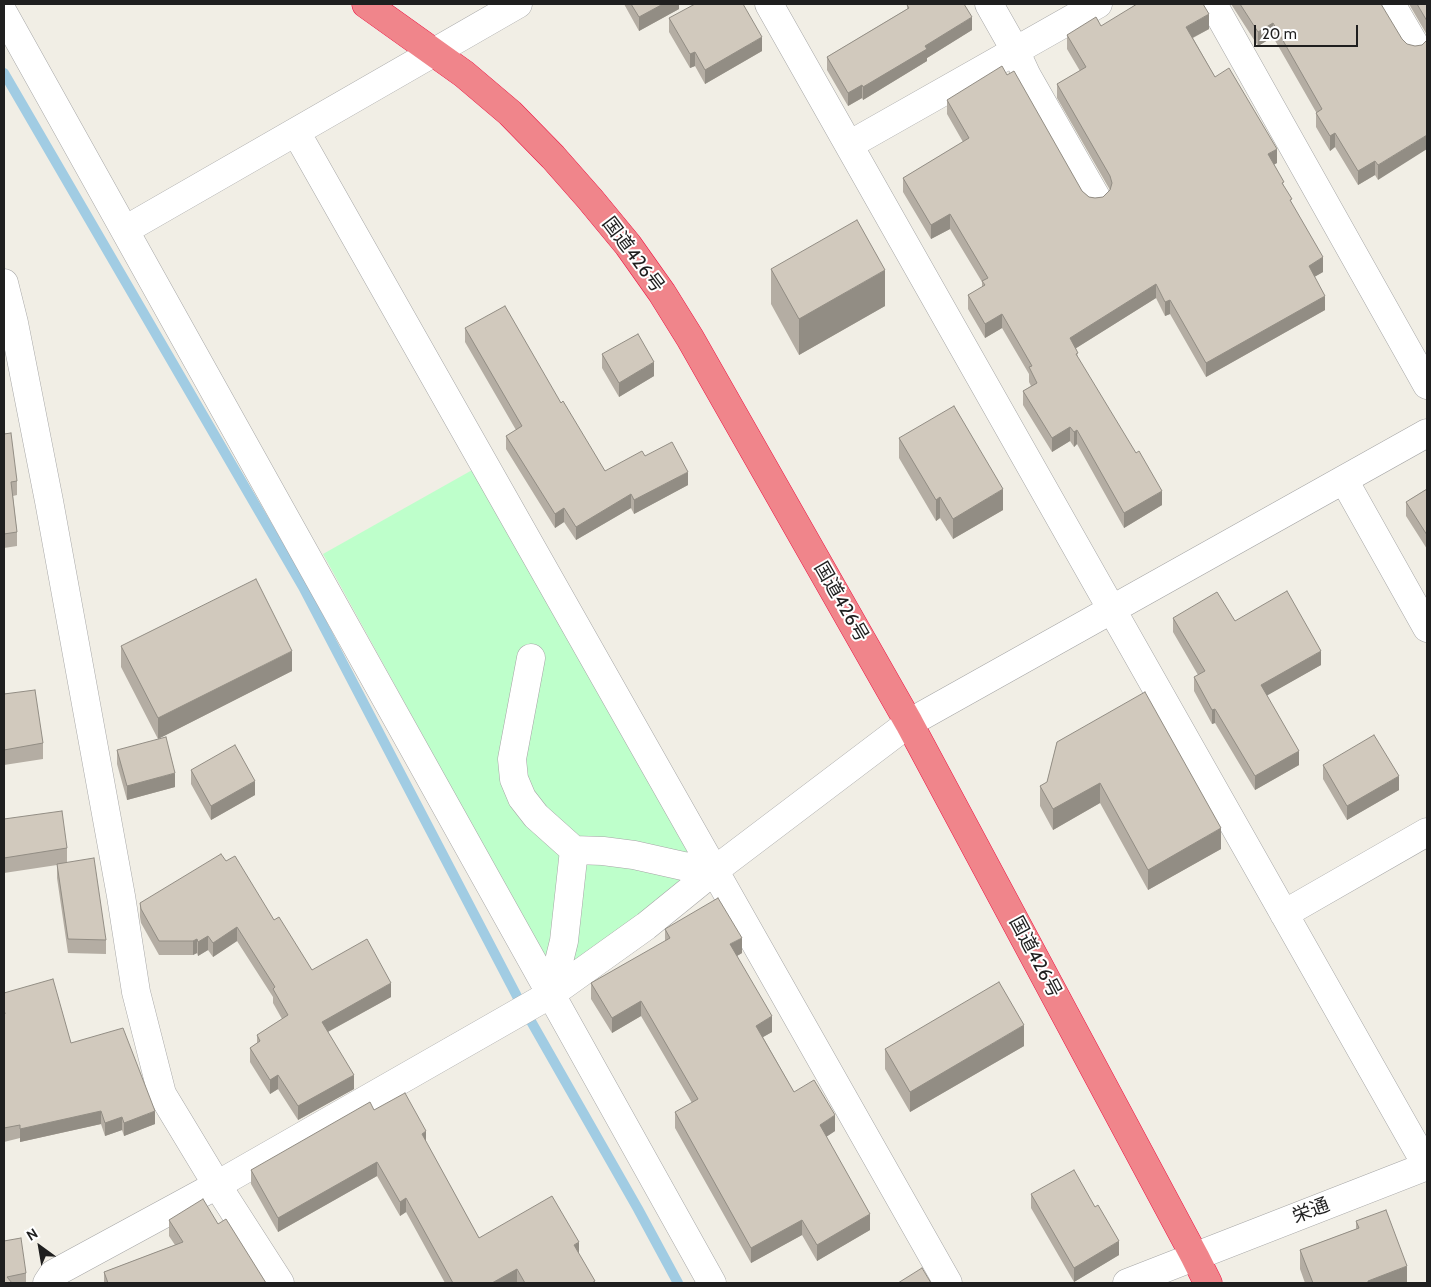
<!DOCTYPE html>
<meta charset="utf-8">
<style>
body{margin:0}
#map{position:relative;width:1431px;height:1287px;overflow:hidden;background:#f1eee5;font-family:Cabin,sans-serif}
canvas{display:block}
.frame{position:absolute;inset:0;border:5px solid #1f1f1f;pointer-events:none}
.north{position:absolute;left:15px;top:1222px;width:50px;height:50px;-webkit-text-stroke:4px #fff;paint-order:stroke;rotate:328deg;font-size:14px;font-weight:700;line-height:20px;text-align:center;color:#1f1f1f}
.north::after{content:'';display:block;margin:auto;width:18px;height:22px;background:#1f1f1f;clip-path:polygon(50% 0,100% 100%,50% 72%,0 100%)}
.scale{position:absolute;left:1254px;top:25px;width:104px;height:22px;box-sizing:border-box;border:2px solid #1f1f1f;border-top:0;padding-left:6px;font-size:15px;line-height:18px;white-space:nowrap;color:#1f1f1f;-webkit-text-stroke:4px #fff;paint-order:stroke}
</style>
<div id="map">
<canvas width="1431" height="1287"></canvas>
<div class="frame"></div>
<div class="north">N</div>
<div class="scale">20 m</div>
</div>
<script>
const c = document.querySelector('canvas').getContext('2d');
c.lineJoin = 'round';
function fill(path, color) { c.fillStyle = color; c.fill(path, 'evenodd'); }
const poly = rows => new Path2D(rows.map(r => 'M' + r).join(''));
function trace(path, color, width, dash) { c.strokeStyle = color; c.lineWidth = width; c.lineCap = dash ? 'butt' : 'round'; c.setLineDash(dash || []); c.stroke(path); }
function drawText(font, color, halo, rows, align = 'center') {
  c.font = font + ' Cabin,"Noto Sans JP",sans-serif'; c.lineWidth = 4; c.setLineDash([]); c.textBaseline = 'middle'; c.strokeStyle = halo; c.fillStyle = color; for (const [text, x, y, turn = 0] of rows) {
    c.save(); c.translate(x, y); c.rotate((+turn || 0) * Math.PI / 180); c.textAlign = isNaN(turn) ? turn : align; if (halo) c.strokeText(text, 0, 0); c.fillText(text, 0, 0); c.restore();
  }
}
fill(poly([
 [474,469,689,854,687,877,570,969,548,964,323,554]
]), '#beffcb');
trace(poly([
 [4,73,303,587,520,1002,638,1209,678,1283]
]), '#a1cce3', 10);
const minor = poly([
 [769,4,1427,1166],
 [989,4,1015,50,1027,76,1096,197],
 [1213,4,1427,385],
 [1391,4,1415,45],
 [4,14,712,1283],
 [296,132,948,1283],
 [849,145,1098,4],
 [125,230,518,4],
 [4,283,14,323,49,501,121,896,136,992,162,1094,217,1185,280,1283],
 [1344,480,1427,628],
 [531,658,512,759,514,779,522,798,536,816,574,850,564,941,551,994],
 [574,850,603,851,634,855,683,866,715,870],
 [1284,914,1427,832],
 [47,1283,53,1274,217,1185,551,994,646,926,715,870,909,723,1427,433],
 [1127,1283,1427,1166]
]);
const highway = poly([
 [366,4,464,74,510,113,553,157,590,199,628,245,662,293,690,338,909,723,1195,1257,1208,1283]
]);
trace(minor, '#a6a6a6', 29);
trace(highway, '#ed1343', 29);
trace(minor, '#fff', 28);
trace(highway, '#f0858b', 28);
fill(poly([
 [624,4,679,4,679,9,639,31],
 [1231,4,1381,4,1378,180,1375,175,1358,185,1335,147,1330,151,1316,127,1316,112,1273,37,1258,46],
 [1409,4,1427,4,1427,35],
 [907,5,972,30,927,58,927,61,863,100,862,98,848,106,827,70,827,57,907,9],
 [669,18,762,51,705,84,695,66,690,68,669,32],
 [1101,26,1209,29,1193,38,1215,77,1277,163,1274,164,1323,272,1314,277,1325,310,1206,377,1170,314,1165,316,1156,298,1076,348,1078,358,1162,505,1124,528,1077,444,1074,447,1070,441,1052,452,1023,405,1023,391,1031,386,1029,382,1029,374,1002,328,985,338,968,309,968,295,982,287,982,282,950,229,931,239,903,192,903,178,963,142,947,114,947,100,1082,191,1089,197,1095,198,1103,197,1110,190,1057,98,1057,84,1080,71,1067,49,1067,35],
 [771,269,885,306,799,355,771,304],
 [465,328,561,403,605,471,645,456,688,485,634,514,631,508,576,540,564,522,555,528,506,449,506,436,516,430,465,342],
 [602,354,654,376,619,397,602,368],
 [4,434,17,481,17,495,13,496,17,532,17,546,4,548],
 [899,438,1003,510,953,539,940,518,936,521,899,458],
 [1427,489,1427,549,1406,516,1406,502],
 [1173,618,1235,621,1321,665,1267,695,1299,765,1255,790,1215,723,1212,724,1194,691,1194,677,1198,675,1173,632],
 [121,646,292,671,158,739,121,667],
 [4,694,43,743,43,759,4,765],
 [1057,742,1221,849,1148,890,1100,803,1053,830,1040,806,1040,786,1047,782],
 [117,750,175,787,127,800,117,764],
 [1323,765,1399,790,1347,820,1323,779],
 [191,770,255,795,211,820,191,784],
 [4,819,67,848,67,862,106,940,106,954,68,953,57,878,57,865,4,873],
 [226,861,274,920,312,970,391,997,328,1032,354,1089,298,1120,278,1089,270,1094,250,1062,250,1048,257,1043,257,1035,282,1019,273,1003,273,997,237,941,213,957,208,950,198,956,197,953,193,955,159,955,141,923,140,917,140,903],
 [665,929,742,953,737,956,772,1032,763,1037,794,1092,835,1131,826,1137,870,1230,817,1261,802,1235,751,1263,675,1128,675,1112,692,1103,641,1016,612,1033,591,999,591,983,665,942],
 [4,993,71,1043,155,1124,124,1136,122,1130,105,1136,101,1124,20,1142,20,1138,4,1142],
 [1024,1046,910,1112,885,1069,885,1049],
 [374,1110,426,1142,479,1238,579,1254,595,1283,445,1283,406,1212,400,1216,377,1176,278,1232,251,1184,251,1170],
 [1031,1194,1119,1255,1074,1282,1031,1208],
 [169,1220,218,1224,266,1283,104,1283,104,1272,175,1245,169,1236],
 [1356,1221,1407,1283,1305,1283,1300,1269,1300,1250,1356,1229],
 [4,1241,26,1273,26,1283,4,1283]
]), '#b4ada3');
fill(poly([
 [663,4,679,4,679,9,639,31,639,17],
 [1209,14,1209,29,1186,41,1186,27],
 [972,17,972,30,927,58,927,61,863,100,863,87,925,46],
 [1273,23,1273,37,1258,46,1258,32],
 [762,37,762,51,705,84,705,70],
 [695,52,695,66,690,68,690,54],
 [862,85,862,98,848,106,848,93],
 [1335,133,1335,147,1330,151,1330,136],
 [1427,135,1427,149,1378,180,1378,165],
 [1277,149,1277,163,1268,168,1268,154],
 [1375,161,1375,175,1358,185,1358,171],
 [950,214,950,229,931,239,931,225],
 [1323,257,1323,272,1309,280,1309,266],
 [885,270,885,306,799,355,799,319],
 [1156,284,1156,298,1070,352,1070,338],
 [1325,296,1325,310,1206,377,1206,363],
 [1170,300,1170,314,1165,316,1165,302],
 [1002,314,1002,328,985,338,985,324],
 [654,362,654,376,619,397,619,383],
 [1070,427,1070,441,1052,452,1052,438],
 [1077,430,1077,444,1074,447,1074,432],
 [688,472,688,485,634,514,634,500],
 [1003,489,1003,510,953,539,953,519],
 [1162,491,1162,505,1124,528,1124,513],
 [631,494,631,508,576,540,576,527],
 [940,497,940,518,936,521,936,500],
 [564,508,564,522,555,528,555,514],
 [292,651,292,671,158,739,158,718],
 [1321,651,1321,665,1261,699,1261,685],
 [1215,709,1215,723,1212,724,1212,710],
 [1299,751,1299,765,1255,790,1255,776],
 [175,773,175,787,127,800,127,786],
 [1399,776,1399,790,1347,820,1347,806],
 [255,781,255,795,211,820,211,806],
 [1100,783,1100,803,1053,830,1053,809],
 [1221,828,1221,849,1148,890,1148,870],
 [237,927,237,941,213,957,213,943],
 [208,936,208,950,198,956,198,942],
 [742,938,742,953,730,960,730,944],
 [197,939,197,953,193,955,193,941],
 [391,983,391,997,322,1035,322,1022],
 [641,1001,641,1016,612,1033,612,1018],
 [772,1016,772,1032,756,1041,756,1026],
 [1024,1025,1024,1046,910,1112,910,1092],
 [278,1075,278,1089,270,1094,270,1080],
 [354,1075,354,1089,298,1120,298,1106],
 [101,1111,101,1124,20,1142,20,1129],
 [155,1111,155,1124,124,1136,124,1123],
 [835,1115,835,1131,820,1141,820,1125],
 [122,1117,122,1130,105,1136,105,1123],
 [426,1131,426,1145,422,1134],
 [377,1162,377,1176,278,1232,278,1218],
 [406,1198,406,1212,400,1216,400,1202],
 [870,1214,870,1230,817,1261,817,1245],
 [802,1220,802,1235,751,1263,751,1248],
 [1119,1241,1119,1255,1074,1282,1074,1268],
 [579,1242,579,1256,574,1245],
 [1407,1266,1407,1283,1368,1283,1368,1281],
 [517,1269,517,1283,492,1283]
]), '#928d84');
const building = poly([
 [631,4,663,4,639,17,631,4],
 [695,4,743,4,762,37,705,70,695,52,690,54,669,18,695,4],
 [910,4,964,4,972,17,925,46,927,49,863,87,862,85,848,93,827,57,909,8,907,5,910,4],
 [1137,4,1203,4,1209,14,1186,27,1215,77,1229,68,1277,149,1268,154,1284,182,1282,183,1292,199,1290,200,1323,257,1309,266,1325,296,1206,363,1170,300,1165,302,1156,284,1070,338,1078,353,1076,354,1136,453,1139,451,1162,491,1124,513,1077,430,1074,432,1070,427,1052,438,1023,391,1037,383,1029,367,1032,366,1002,314,985,324,968,295,985,285,982,281,988,278,950,214,931,225,903,178,969,138,947,100,1002,66,1007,75,1014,71,1082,191,1089,197,1095,198,1103,197,1110,190,1112,183,1110,176,1057,84,1086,67,1067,35,1096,17,1101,26,1137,4],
 [1240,4,1381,4,1402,39,1407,44,1415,46,1422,45,1427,40,1427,135,1378,165,1375,161,1358,171,1335,133,1330,136,1316,113,1322,109,1273,23,1258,32,1240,4],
 [1417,4,1427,4,1427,21,1417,4],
 [857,220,885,270,799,319,771,269,857,220],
 [505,306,561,403,563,401,605,471,642,451,645,456,672,442,688,472,634,500,631,494,576,527,564,508,555,514,506,436,522,426,465,328,505,306],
 [638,334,654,362,619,383,602,354,638,334],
 [954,406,1003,489,953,519,940,497,936,500,899,438,954,406],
 [11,433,17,481,11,482,17,532,4,534,4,434,11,433],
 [1427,489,1427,535,1406,502,1427,489],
 [256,579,292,651,158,718,121,646,256,579],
 [1287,591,1321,651,1261,685,1299,751,1255,776,1215,709,1212,710,1194,677,1205,671,1173,618,1217,592,1235,621,1287,591],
 [35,690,43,743,4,750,4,694,35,690],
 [1145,692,1221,828,1148,870,1100,783,1053,809,1040,786,1047,782,1057,742,1145,692],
 [1374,735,1399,776,1347,806,1323,765,1374,735],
 [166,737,175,773,127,786,117,750,166,737],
 [235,745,255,781,211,806,191,770,235,745],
 [62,811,67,848,4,858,4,819,62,811],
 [221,854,226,861,235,856,274,920,279,917,312,970,367,939,391,983,322,1022,354,1075,298,1106,278,1075,270,1080,250,1048,260,1041,257,1035,288,1015,273,989,275,987,237,927,213,943,208,936,198,942,197,939,193,941,159,941,141,909,140,903,221,854],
 [94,858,106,940,68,939,57,864,94,858],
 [718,898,742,938,730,944,772,1016,756,1026,794,1092,814,1080,835,1115,820,1125,870,1214,817,1245,802,1220,751,1248,675,1112,698,1099,641,1001,612,1018,591,983,670,938,665,929,718,898],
 [53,979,71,1043,123,1028,155,1111,124,1123,122,1117,105,1123,101,1111,20,1129,20,1125,4,1128,4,1014,5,1014,4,1009,4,993,53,979],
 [999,982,1024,1025,910,1092,885,1049,999,982],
 [405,1093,426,1131,422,1134,479,1238,552,1196,579,1242,574,1245,595,1281,592,1283,525,1283,517,1269,492,1283,453,1283,406,1198,400,1202,377,1162,278,1218,251,1170,370,1102,374,1110,405,1093],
 [1074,1170,1095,1207,1098,1205,1119,1241,1074,1268,1031,1194,1074,1170],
 [203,1199,218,1224,226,1219,266,1283,108,1283,104,1272,183,1242,169,1220,203,1199],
 [1386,1210,1407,1266,1368,1281,1368,1283,1313,1283,1300,1250,1359,1228,1356,1221,1386,1210],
 [21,1238,26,1273,7,1277,12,1283,4,1283,4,1241,21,1238],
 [922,1268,931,1283,898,1283,922,1268]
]);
fill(building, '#d1c9bd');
trace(building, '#928d84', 1);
drawText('19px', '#1f1f1f', '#fff', [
 ["国道426号",633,255,53],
 ["国道426号",841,602,60],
 ["国道426号",1035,957,62],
 ["栄通",1311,1211,-21]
]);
</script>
